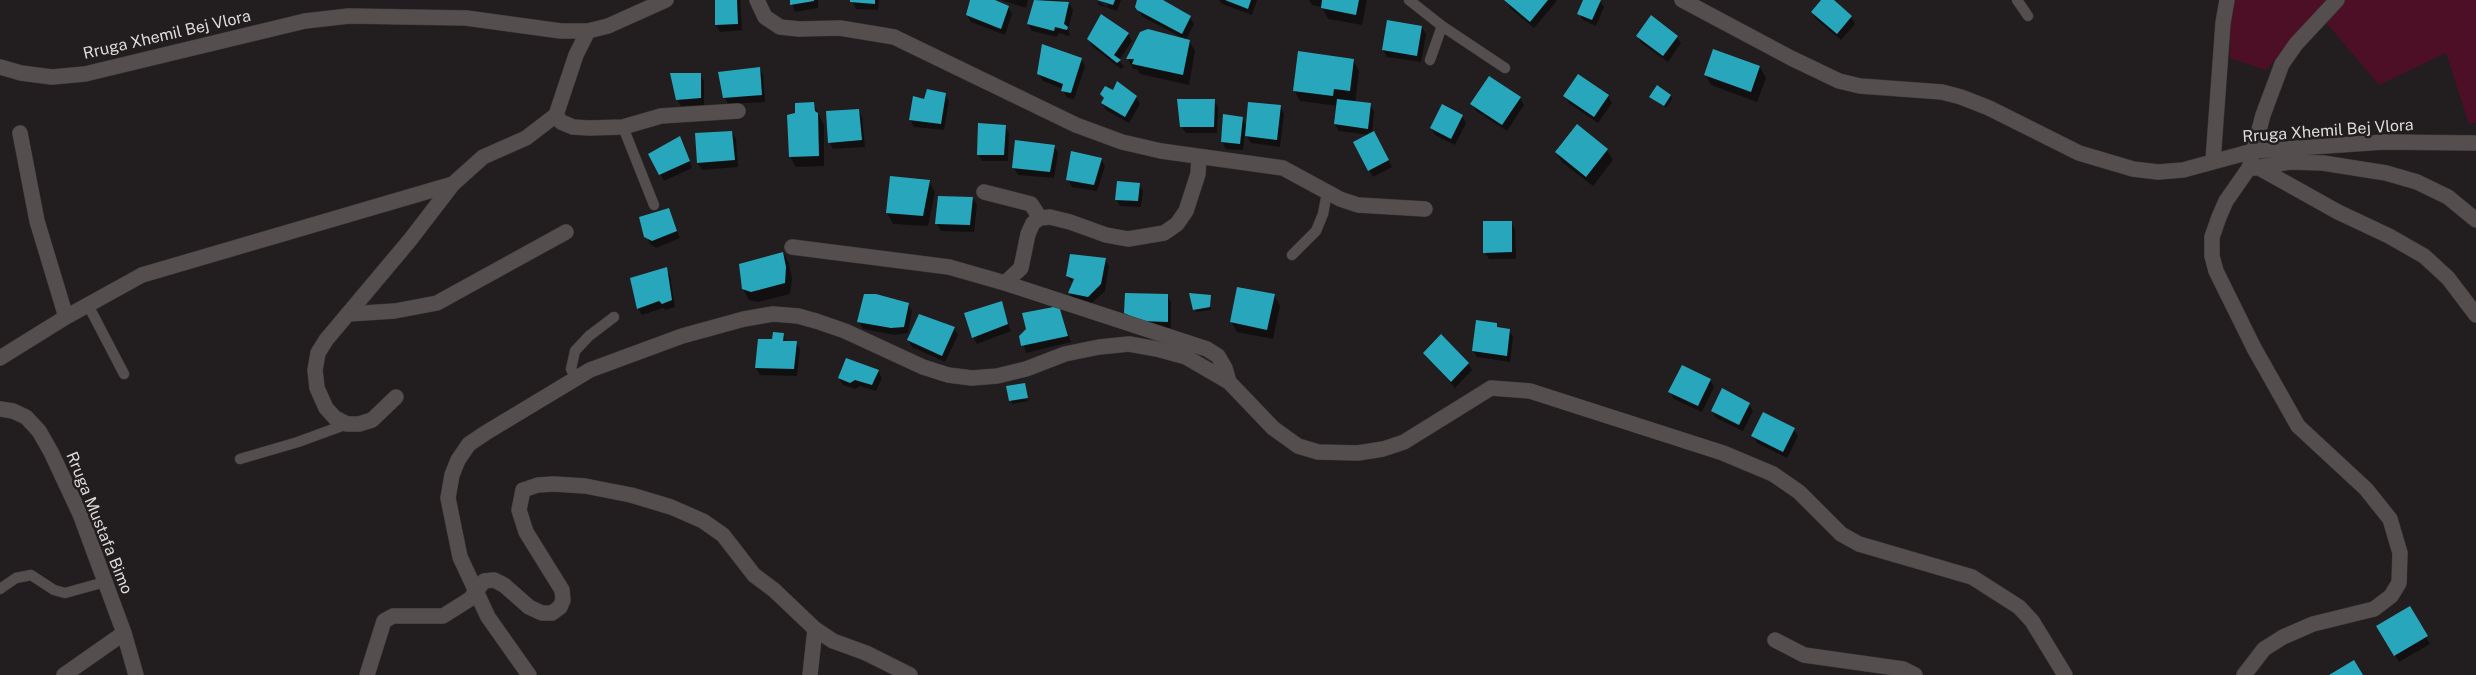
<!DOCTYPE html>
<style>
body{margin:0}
canvas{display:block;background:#221d1e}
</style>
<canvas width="2476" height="675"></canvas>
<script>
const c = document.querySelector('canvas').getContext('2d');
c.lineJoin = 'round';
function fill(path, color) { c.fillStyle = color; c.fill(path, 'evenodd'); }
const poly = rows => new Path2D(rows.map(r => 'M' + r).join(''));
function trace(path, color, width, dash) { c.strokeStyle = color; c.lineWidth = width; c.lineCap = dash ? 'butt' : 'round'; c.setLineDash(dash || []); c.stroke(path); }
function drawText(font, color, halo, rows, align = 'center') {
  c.font = font + ' "Public Sans",sans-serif'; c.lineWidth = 5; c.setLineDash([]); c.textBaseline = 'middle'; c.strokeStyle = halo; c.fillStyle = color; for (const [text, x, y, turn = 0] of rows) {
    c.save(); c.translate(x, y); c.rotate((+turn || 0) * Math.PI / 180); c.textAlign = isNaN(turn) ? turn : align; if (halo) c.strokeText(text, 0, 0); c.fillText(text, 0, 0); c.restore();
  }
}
fill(poly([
 [2234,0,2476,0,2476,123,2469,124,2446,53,2379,85,2317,12,2266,70,2230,58,2231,4]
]), '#4d0f25');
fill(poly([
 [716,0,740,0,742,30,720,32,716,25],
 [791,0,818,0,818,8,795,12],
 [852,0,879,0,878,10,856,9],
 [971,0,992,0,1008,7,1012,14,1005,35,971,22,967,15],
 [1001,0,1028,0,1026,8],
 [1035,0,1055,0,1069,3,1073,10,1068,29,1070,36,1059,33,1057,37,1032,31,1028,24],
 [1100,0,1121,0,1117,11,1099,5,1097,1,1107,7,1108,5],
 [1139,0,1159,0,1190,17,1194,24,1186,40,1189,41,1195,51,1189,85,1140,74,1137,69,1133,69,1128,59,1183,38,1143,17,1136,7],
 [1219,0,1257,0,1252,15,1222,4],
 [1309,0,1367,0,1362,25,1328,19,1322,7,1312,5],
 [1507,0,1556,0,1557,1,1534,28,1510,8],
 [1584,0,1599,0,1604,7,1596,26,1583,20,1579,13],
 [1823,0,1832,0,1851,17,1855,24,1841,40,1816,19,1812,12],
 [1422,27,1426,34,1421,62,1387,57,1383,50],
 [1128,34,1132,41,1119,60,1124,67,1121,69,1092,46,1088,39],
 [1637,36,1677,37,1681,43,1668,62,1641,43],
 [1081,59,1085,66,1074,99,1067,98,1063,89,1043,81,1039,74],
 [1353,60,1359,71,1355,103,1370,105,1374,111,1372,134,1377,139,1392,167,1373,177,1369,170,1370,135,1339,131,1335,124,1338,106,1300,101,1294,90],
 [1760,67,1766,78,1757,102,1711,85,1705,74],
 [759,68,763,75,765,102,728,104,724,97],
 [700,74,704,81,704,105,681,106,677,99],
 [1102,94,1136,97,1140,104,1129,123,1106,110,1102,103,1105,100],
 [945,95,949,101,944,130,914,127,910,120,925,100],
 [1565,96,1608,96,1612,103,1598,123,1569,103],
 [1671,96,1672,99,1666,108,1651,97],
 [1520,98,1524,105,1507,131,1476,111,1472,104],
 [1214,101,1218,107,1217,133,1186,133,1181,126],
 [813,103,824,125,824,166,796,167,790,157,796,114],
 [1280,106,1284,113,1280,147,1251,143,1245,133,1243,150,1226,149,1222,142,1242,118,1247,127],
 [858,110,862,117,865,147,833,149,830,143],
 [1462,116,1466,123,1455,145,1435,135,1431,128],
 [1005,126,1009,133,1008,161,982,161,978,154],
 [732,132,736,139,738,167,702,170,698,163,696,135],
 [680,137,692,168,664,181,649,154],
 [1054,146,1058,153,1054,178,1018,175,1014,168],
 [1607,150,1613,160,1593,186,1562,162,1556,152],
 [1101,159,1105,166,1097,191,1072,187,1068,180],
 [892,177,929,182,935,192,928,226,893,224,887,213],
 [1139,184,1143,191,1141,207,1120,206,1116,199],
 [973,198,977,205,974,232,941,231,937,224],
 [669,210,680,238,656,248,650,244,646,236],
 [1511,222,1515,229,1516,259,1489,259,1485,252],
 [783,253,789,263,792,279,790,294,758,302,749,300,743,289],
 [1105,259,1109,266,1105,291,1092,303,1073,300,1069,293,1073,284,1067,276],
 [666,269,670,276,675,307,666,310,663,308,642,315,638,309],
 [1167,295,1171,302,1171,328,1146,328,1130,320,1126,313],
 [1274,295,1280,306,1273,339,1237,332,1231,322],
 [1210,296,1211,310,1196,312,1195,309],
 [1001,302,1011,331,977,344,973,337],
 [908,304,912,311,908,333,895,335,863,329,859,322],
 [1059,308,1071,342,1026,353,1021,336],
 [1497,325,1499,329,1509,330,1513,337,1510,362,1477,357,1473,351],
 [954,328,958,335,945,362,912,347,908,340],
 [783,335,787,342,796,342,800,349,797,376,760,375,756,368,759,340,773,340],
 [1424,353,1468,363,1472,370,1455,388],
 [878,371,882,378,876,391,860,386,855,389,843,385,839,378],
 [1710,380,1714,387,1702,412,1674,399,1670,392],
 [1024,384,1028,401,1012,404,1008,387],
 [1749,404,1753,411,1743,431,1716,418,1712,411],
 [1794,429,1798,436,1787,458,1757,443,1753,436],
 [2410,608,2430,644,2399,662,2378,626]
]), '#0007');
fill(poly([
 [715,0,737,0,738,24,715,25],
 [790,0,814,0,814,1,790,5],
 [850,0,875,0,875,4,850,2],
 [970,0,995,0,1009,6,1001,29,966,15],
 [1034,0,1069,2,1064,24,1068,27,1067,30,1055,27,1054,31,1027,24],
 [1097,0,1115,0,1113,5],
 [1137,0,1163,0,1191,16,1182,34,1137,10,1135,7],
 [1225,0,1251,0,1248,9],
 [1322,0,1359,0,1356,15,1321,8],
 [1504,0,1548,0,1530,22],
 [1583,0,1601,0,1592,20,1577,14],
 [1821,0,1834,0,1852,16,1837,34,1811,12],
 [1101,14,1129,33,1114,55,1121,60,1117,63,1087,39],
 [1651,15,1678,36,1663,56,1636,36],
 [1387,20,1422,26,1417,56,1382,50],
 [1148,29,1190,40,1183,75,1132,64,1134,59,1126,59,1140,32],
 [1042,44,1082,58,1071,93,1061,91,1063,84,1037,74],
 [1713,49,1760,66,1751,92,1704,75],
 [1298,51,1354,59,1350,91,1334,89,1333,96,1293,91],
 [760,67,762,95,723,98,718,72],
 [670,73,701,73,701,98,676,100],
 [1578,74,1609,95,1594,117,1563,96],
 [1489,76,1521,97,1502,125,1470,104],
 [1117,81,1137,96,1125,117,1101,103,1104,98,1100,94,1105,86,1113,90],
 [1657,85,1671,95,1664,106,1649,97],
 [927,89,946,93,941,124,909,120,913,96,924,99],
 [1177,99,1215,99,1214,127,1180,127],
 [1337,99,1371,103,1368,129,1334,124],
 [814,102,815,111,818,113,819,156,789,157,787,115,795,113,795,103],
 [1248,102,1281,105,1277,140,1245,136],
 [1442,104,1463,115,1451,139,1430,128],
 [859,109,862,140,828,143,826,111],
 [1223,114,1243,117,1240,144,1221,142],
 [978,123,1006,125,1004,155,977,155],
 [1577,124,1608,149,1586,177,1555,152],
 [732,131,735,160,697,163,695,133],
 [1374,131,1389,160,1368,171,1353,142],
 [680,136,690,161,659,175,648,154],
 [1015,140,1055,145,1050,172,1012,168],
 [1071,151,1102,158,1094,185,1066,180],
 [890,176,930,180,923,216,886,213],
 [1117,181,1140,183,1138,201,1115,200],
 [938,196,973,197,970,225,935,224],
 [669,208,677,231,652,241,644,237,639,217],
 [1483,221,1512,221,1512,252,1483,253],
 [783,252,786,267,785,283,751,292,742,289,739,264],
 [1070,254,1106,258,1101,284,1088,297,1068,293,1074,279,1066,276],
 [667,267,672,300,662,304,659,301,637,309,630,278],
 [1237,287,1275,294,1267,330,1230,322],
 [1125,293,1168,294,1168,322,1141,321,1124,313],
 [1189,293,1211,295,1210,307,1193,310],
 [864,294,876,294,909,303,904,327,891,328,857,322],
 [1002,301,1008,324,972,338,964,313],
 [1059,306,1068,336,1021,346,1019,336,1026,329,1022,313],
 [919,314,955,327,942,356,907,340],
 [1476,320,1497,323,1497,327,1510,329,1507,356,1472,351],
 [773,332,784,333,783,341,797,341,794,369,755,368,758,339,772,339],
 [1441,334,1469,363,1451,382,1423,353],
 [846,358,879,370,872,385,855,380,850,383,838,378],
 [1682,365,1711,379,1698,406,1668,392],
 [1025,383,1028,398,1009,401,1006,386],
 [1722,388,1750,403,1739,425,1711,411],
 [1763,412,1795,428,1783,452,1751,436],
 [2410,606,2428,636,2394,656,2376,626],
 [2354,660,2363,675,2329,675]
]), '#28a7bc');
const service = poly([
 [1409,0,1442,26,1430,60],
 [2017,0,2028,16],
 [1442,26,1505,68],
 [623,127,654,205],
 [1292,255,1316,231,1323,214,1327,193],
 [88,305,124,374],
 [576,378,571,369,575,351,589,336,614,317],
 [240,459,298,442,347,424],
 [0,589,16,578,31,575,54,590,65,593,105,582]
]);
const minor = poly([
 [757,0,765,17,780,27,799,29,840,28,894,37,1076,125,1122,142,1161,151,1283,168,1340,199,1358,205,1425,209],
 [1682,0,1791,58,1839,81,1860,86,1942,92,1961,97,1989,108,2079,153,2133,169,2158,172,2183,170,2253,151,2384,142,2476,143],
 [0,67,21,73,52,77,85,74,305,21,349,16,466,18,561,31,588,31,608,26,666,0],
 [556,115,561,122,573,127,589,128,623,127,661,116,738,111],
 [20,133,37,221,66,317],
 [2213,161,2223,23,2227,0],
 [2255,168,2289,162,2323,163,2386,173,2417,182,2448,197,2476,220],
 [2261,169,2338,212,2389,236,2424,256,2448,278,2476,315],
 [984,192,1031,204,1040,218],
 [792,247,949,267,1005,283,1207,349,1218,356,1225,368,1229,382],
 [1005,283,1021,268,1028,234,1033,223,1040,218,1050,217,1070,222,1106,235,1128,239,1164,233,1177,224,1186,211,1198,174,1199,157],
 [348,314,395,311,437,303,566,232],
 [0,358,66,317,142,275,453,184],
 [396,397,372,420,359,424,347,424,335,418,326,408,317,388,315,370,318,353,326,340,410,240,453,184,483,157,526,138,556,115,576,55,588,31],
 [0,409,13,411,26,417,39,431,51,452,80,514,124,633,136,675],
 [1775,640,1804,655,1903,669,1915,675],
 [64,675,124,633],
 [367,675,384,621,393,616,443,616,470,599,484,581,494,580,504,585,529,607,542,613,552,613,560,607,563,600,562,590,526,532,519,510,523,490,538,485,554,484,585,486,631,495,671,507,703,521,723,535,754,575,774,590,815,629,833,641,866,653,910,675],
 [529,675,488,617,460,557,448,498,452,475,458,460,469,444,487,432,590,370,682,336,744,319,773,314,798,316,816,321,845,331,923,367,948,375,972,378,997,376,1026,369,1065,354,1099,347,1129,344,1157,349,1186,357,1229,382,1273,428,1298,446,1318,452,1358,453,1383,449,1404,442,1491,388,1530,391,1723,453,1773,474,1799,492,1841,534,1859,544,1972,577,2019,607,2032,621,2065,675],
 [810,675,815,629],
 [2244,675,2264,649,2283,637,2313,624,2374,609,2391,596,2399,583,2400,553,2390,519,2366,489,2298,426,2254,348,2216,271,2212,256,2212,237,2219,217,2226,201,2249,168,2263,115,2282,64,2296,44,2337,0]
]);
trace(service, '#3e3a3a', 11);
trace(minor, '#3e3a3a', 16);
trace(service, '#544e4f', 10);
trace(minor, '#544e4f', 15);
drawText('16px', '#dddada', '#221d1e', [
 ["Rruga Xhemil Bej Vlora",167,35,-13],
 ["Rruga Xhemil Bej Vlora",2328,131,-4],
 ["Rruga Mustafa Bimo",99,523,68]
]);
</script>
